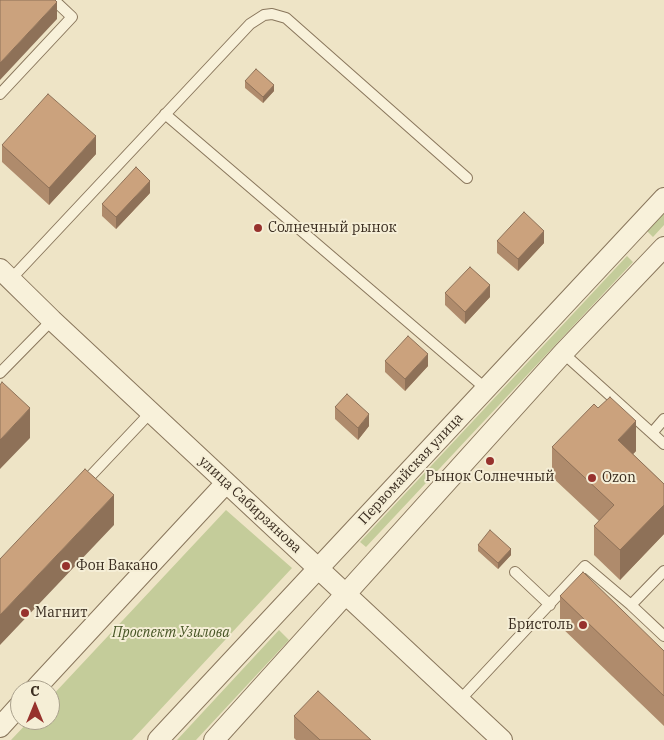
<!DOCTYPE html>
<meta charset="utf-8">
<style>
body{margin:0}
#map{position:relative;width:664px;height:740px;overflow:hidden;background:#eee4c6;font-family:"IBM Plex Serif",serif}
canvas{display:block}
.north{position:absolute;left:10px;top:680px;width:50px;height:50px;box-sizing:border-box;background:#f5eed6;border:1px solid #aaa18d;border-radius:50%;rotate:0deg;font-size:14px;font-weight:700;line-height:20px;text-align:center;color:#3a2d20}
.north::after{content:'';display:block;margin:auto;width:18px;height:22px;background:#97322d;clip-path:polygon(50% 0,100% 100%,50% 72%,0 100%)}
</style>
<div id="map">
<canvas width="664" height="740"></canvas>
<div class="north">С</div>
</div>
<script>
const c = document.querySelector('canvas').getContext('2d');
c.lineJoin = 'round';
function fill(path, color) { c.fillStyle = color; c.fill(path, 'evenodd'); }
const poly = rows => new Path2D(rows.map(r => 'M' + r).join(''));
function trace(path, color, width, dash) { c.strokeStyle = color; c.lineWidth = width; c.lineCap = dash ? 'butt' : 'round'; c.setLineDash(dash || []); c.stroke(path); }
function drawText(font, color, halo, rows, align = 'center') {
  c.font = font + ' "IBM Plex Serif",serif'; c.lineWidth = 4; c.setLineDash([]); c.textBaseline = 'middle'; c.strokeStyle = halo; c.fillStyle = color; for (const [text, x, y, turn = 0] of rows) {
    c.save(); c.translate(x, y); c.rotate((+turn || 0) * Math.PI / 180); c.textAlign = isNaN(turn) ? turn : align; if (halo) c.strokeText(text, 0, 0); c.fillText(text, 0, 0); c.restore();
  }
}
fill(poly([
 [664,213,664,225,653,237,647,231],
 [627,256,633,262,366,547,360,542],
 [226,510,292,568,132,740,11,740,30,720,50,720,50,698],
 [279,630,289,640,196,740,177,740]
]), '#c4cc9a');
const service = poly([
 [0,94,72,17,54,0],
 [165,114,485,388],
 [11,279,250,24,264,15,272,14,286,18,467,178],
 [563,353,664,444],
 [0,373,52,320],
 [652,433,664,419],
 [83,484,151,412],
 [515,572,550,605],
 [631,605,664,571],
 [460,700,585,566,631,605,664,636]
]);
const minor = poly([
 [0,269,52,320,502,740],
 [34,690,226,483],
 [0,727,20,705],
 [158,740,664,198],
 [214,740,563,353,664,247]
]);
trace(service, '#89765c', 12);
trace(minor, '#89765c', 22);
trace(service, '#f8f1da', 10);
trace(minor, '#f8f1da', 20);
fill(poly([
 [245,81,274,91,263,103,245,88],
 [2,145,96,154,49,205,2,162],
 [150,193,116,229,102,216,102,204],
 [497,241,544,243,518,271,497,253],
 [445,293,490,297,465,324,445,305],
 [385,361,428,366,405,391,385,372],
 [335,407,369,426,358,440,335,419],
 [552,447,636,451,633,454,664,484,664,534,620,580,594,555,594,526,599,521,552,477],
 [478,545,511,555,498,569,478,551],
 [560,596,664,651,664,726,560,626],
 [294,716,371,740,296,740,294,738]
]), '#af8b6c');
fill(poly([
 [57,2,57,19,0,80,0,63],
 [274,85,274,91,263,103,263,97],
 [96,136,96,154,49,205,49,188],
 [150,181,150,193,116,229,116,217],
 [544,231,544,243,518,271,518,259],
 [490,285,490,297,465,324,465,312],
 [428,354,428,366,405,391,405,379],
 [30,408,30,438,0,469,0,440],
 [369,414,369,426,358,440,358,428],
 [636,421,636,451,618,470,618,440],
 [114,495,114,525,0,645,0,615],
 [664,505,664,534,620,580,620,550],
 [511,549,511,555,498,569,498,563]
]), '#8e7158');
const building = poly([
 [0,0,55,0,57,2,0,63,0,0],
 [256,69,274,85,263,97,245,81,256,69],
 [48,94,96,136,49,188,2,145,48,94],
 [136,167,150,181,116,217,102,204,136,167],
 [524,212,544,231,518,259,497,241,524,212],
 [470,267,490,285,465,312,445,293,470,267],
 [408,336,428,354,405,379,385,361,408,336],
 [2,382,30,408,0,440,0,385,2,382],
 [347,394,369,414,358,428,335,407,347,394],
 [610,397,636,421,618,440,664,484,664,505,620,550,594,526,614,505,552,447,594,404,598,408,610,397],
 [85,469,114,495,0,615,0,559,85,469],
 [490,530,511,549,498,563,478,545,490,530],
 [583,572,664,651,664,696,560,596,583,572],
 [318,691,371,740,320,740,294,716,318,691]
]);
fill(building, '#cba27d');
trace(building, '#8e7158', 1);
for (const [x, y, r, color] of [
 [258,228,5,"#97322d"],
 [490,461,5,"#97322d"],
 [592,478,5,"#97322d"],
 [66,566,5,"#97322d"],
 [25,613,5,"#97322d"],
 [583,625,5,"#97322d"]
]) { const dot = new Path2D(); dot.arc(x, y, r, 0, 2 * Math.PI); c.fillStyle = color; c.fill(dot); trace(dot, '#f5eed6', 2); }
drawText('14px', '#3a2d20', '#f5eed6', [
 ["Солнечный рынок",268,228],
 ["Рынок Солнечный",490,477,"center"],
 ["Ozon",602,478],
 ["Фон Вакано",76,566],
 ["Магнит",35,613],
 ["Бристоль",573,625,"right"]
], 'left');
drawText('14px', '#3a2d20', '#f5eed6', [
 ["Первомайская улица",411,469,-47],
 ["улица Сабирзянова",250,505,43]
]);
drawText('italic 14px', '#475626', '#f5eed6', [
 ["Проспект Узилова",171,633]
]);
</script>
